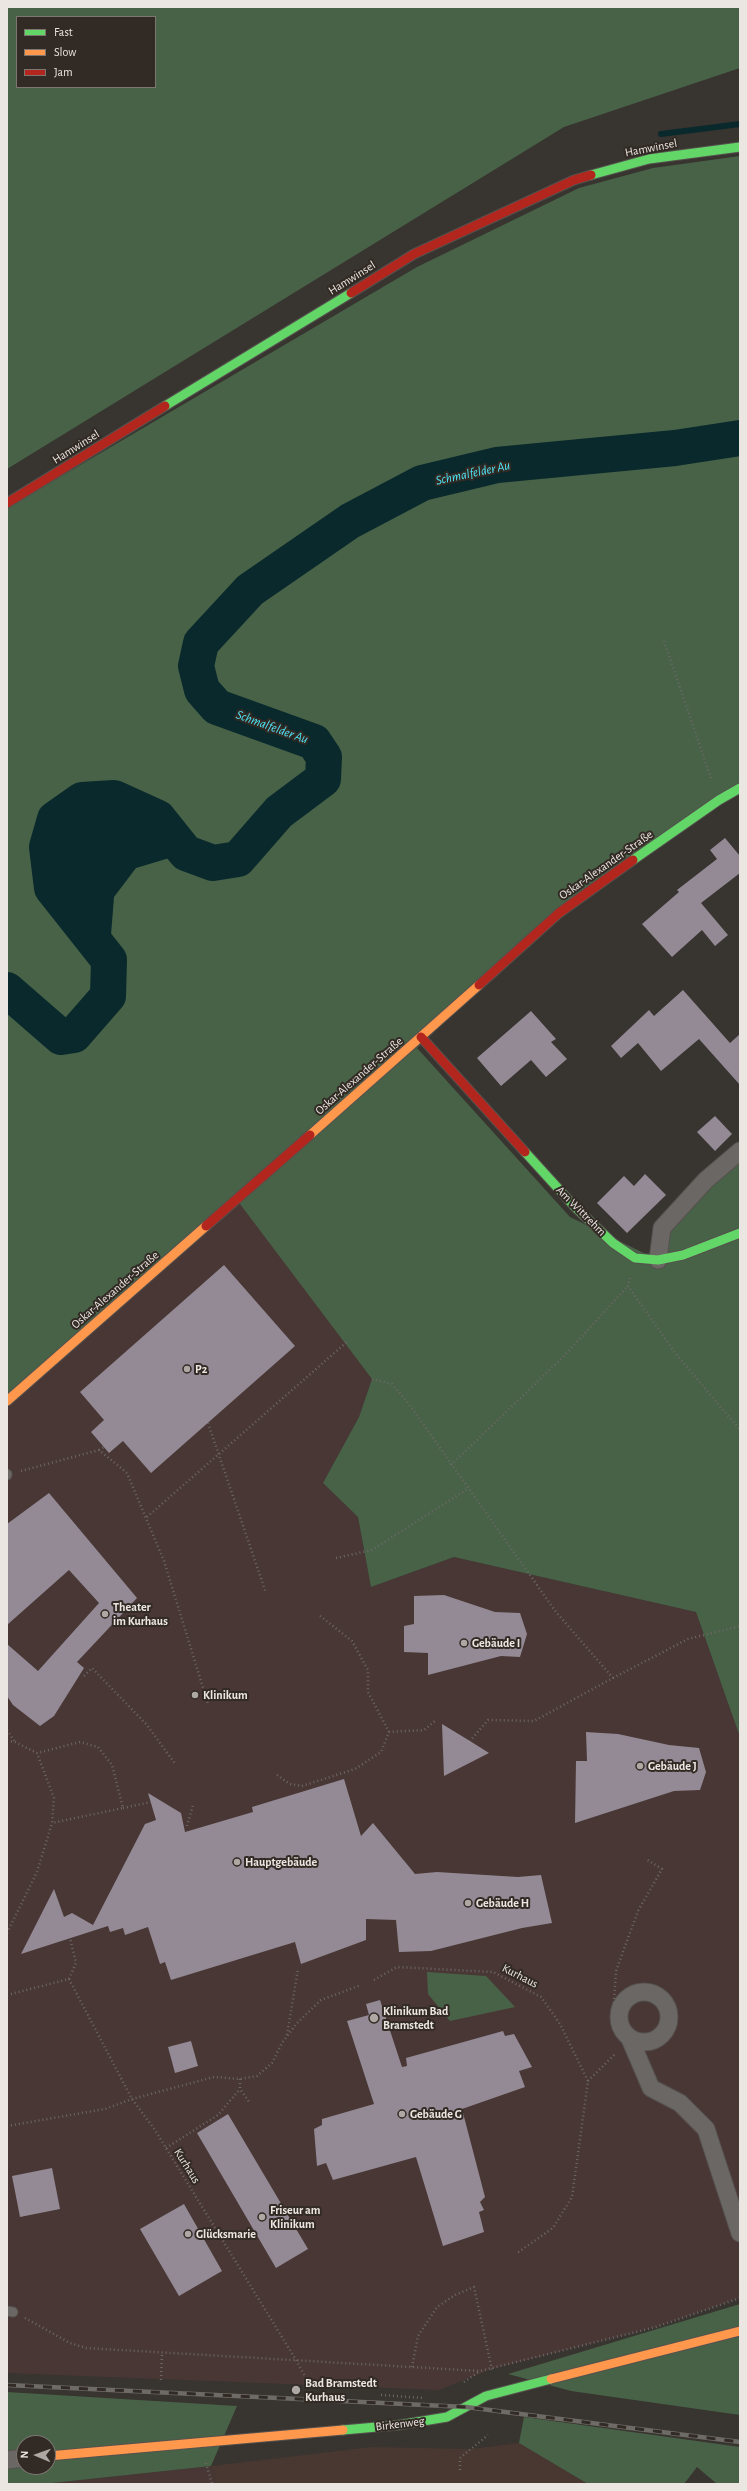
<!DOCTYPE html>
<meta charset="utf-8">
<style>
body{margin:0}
#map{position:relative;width:747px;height:2491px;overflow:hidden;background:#383430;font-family:"Alegreya Sans",sans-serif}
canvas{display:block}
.frame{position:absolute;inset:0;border:8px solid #ece6e2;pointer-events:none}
.legend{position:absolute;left:16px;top:16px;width:140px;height:72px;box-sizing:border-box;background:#322a24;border:1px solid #7c7570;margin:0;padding:5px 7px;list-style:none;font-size:12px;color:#ece6e2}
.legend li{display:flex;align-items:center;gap:8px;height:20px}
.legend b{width:20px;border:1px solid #7c7570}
.north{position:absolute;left:16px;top:2435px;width:40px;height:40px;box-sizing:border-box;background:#322a24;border:1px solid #7c7570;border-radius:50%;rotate:272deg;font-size:11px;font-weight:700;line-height:16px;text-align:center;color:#ece6e2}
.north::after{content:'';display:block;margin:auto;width:14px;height:18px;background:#ada8a4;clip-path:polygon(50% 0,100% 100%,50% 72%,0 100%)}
</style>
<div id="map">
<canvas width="747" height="2491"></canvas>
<div class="frame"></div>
<ul class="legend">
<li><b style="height:5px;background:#63d668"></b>Fast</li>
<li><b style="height:5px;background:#ff974d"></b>Slow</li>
<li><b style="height:5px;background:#b3261e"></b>Jam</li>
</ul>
<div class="north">N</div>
</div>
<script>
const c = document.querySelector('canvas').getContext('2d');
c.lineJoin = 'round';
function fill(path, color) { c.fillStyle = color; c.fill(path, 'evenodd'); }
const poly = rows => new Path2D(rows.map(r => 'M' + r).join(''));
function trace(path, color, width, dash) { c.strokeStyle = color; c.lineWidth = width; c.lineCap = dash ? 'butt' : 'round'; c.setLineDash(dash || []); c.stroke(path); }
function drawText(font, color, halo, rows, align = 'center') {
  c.font = font + ' "Alegreya Sans",sans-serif'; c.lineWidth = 4; c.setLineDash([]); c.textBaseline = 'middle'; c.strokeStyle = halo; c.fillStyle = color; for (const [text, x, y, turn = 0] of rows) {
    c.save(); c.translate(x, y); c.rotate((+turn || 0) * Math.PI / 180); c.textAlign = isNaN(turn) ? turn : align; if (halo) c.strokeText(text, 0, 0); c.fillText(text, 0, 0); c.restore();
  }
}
fill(poly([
 [519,2443,588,2484,216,2484,211,2466,372,2447,471,2449]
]), '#483831');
fill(poly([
 [237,1199,344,1334,372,1379,359,1417,323,1483,358,1517,371,1587,454,1557,696,1612,740,1737,740,2298,656,2327,492,2369,439,2390,7,2373,7,1399],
 [211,2466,216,2484,43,2484]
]), '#493735');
fill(poly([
 [7,7,740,7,740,68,564,127,7,469],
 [17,17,155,17,155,87,17,87],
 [740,156,740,788,559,913,417,1048,570,1217,658,1260,665,1230,740,1155,740,1737,696,1612,454,1557,371,1587,358,1517,323,1483,359,1417,372,1379,237,1200,7,1401,7,508,417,267,579,188,653,168],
 [427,1972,486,1976,515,2007,450,2021,428,1994],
 [740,2304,740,2415,571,2391,508,2374],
 [7,2392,237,2406,211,2466,43,2484,7,2484],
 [24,2443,48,2443,48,2467,24,2467],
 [524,2417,740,2447,740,2484,717,2484,697,2467,684,2484,588,2484,519,2443]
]), '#486247');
fill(poly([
 [114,798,158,818,186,853,136,868,114,897,109,960,52,888,47,847,55,819,82,800]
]), '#0a292c');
trace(poly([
 [661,134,740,124]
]), '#0a292c', 6);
trace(poly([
 [7,990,61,1037,74,1035,108,996,109,960,52,888,47,847,55,819,82,800,114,798,158,818,186,853,213,863,238,859,279,812,323,779,324,757,314,742,217,707,202,690,196,666,201,643,250,590,350,521,422,483,497,465,675,448,740,438]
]), '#0a292c', 36);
fill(poly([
 [725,838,740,856,740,873,701,903,728,935,715,946,702,930,672,957,642,924,679,892,677,890,717,859,710,850],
 [683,990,730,1043,740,1034,740,1085,699,1039,661,1071,638,1043,621,1058,611,1046,649,1010,654,1016],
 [531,1011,556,1039,551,1042,567,1059,546,1077,531,1060,501,1086,477,1058],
 [715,1116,732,1134,715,1151,697,1132],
 [645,1174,666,1195,627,1233,597,1203,624,1176,634,1186],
 [224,1265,295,1346,151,1473,123,1441,109,1453,91,1432,104,1420,80,1392],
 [49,1493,137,1598,77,1662,84,1668,54,1716,40,1726,13,1705,7,1696,7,1644,38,1671,99,1603,69,1570,7,1625,7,1524],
 [444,1595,495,1612,520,1613,527,1634,520,1657,501,1656,428,1675,428,1653,404,1652,404,1626,414,1624,414,1596],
 [442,1724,470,1741,489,1753,444,1776],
 [586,1732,618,1734,669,1745,699,1748,706,1772,700,1790,674,1791,575,1823,576,1761,587,1761],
 [344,1779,361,1836,373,1823,415,1874,437,1872,518,1877,541,1875,552,1923,522,1928,431,1951,399,1952,396,1920,366,1919,366,1940,301,1964,295,1942,171,1980,165,1962,160,1964,148,1927,125,1935,123,1928,110,1932,108,1926,21,1954,54,1889,64,1917,72,1913,93,1925,145,1824,156,1820,148,1793,181,1813,185,1832,253,1812,252,1807],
 [380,2000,402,2067,407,2066,406,2058,503,2031,505,2036,514,2034,532,2067,519,2071,525,2087,462,2109,485,2197,480,2202,484,2210,479,2212,484,2232,443,2246,416,2157,333,2180,326,2163,317,2166,314,2129,322,2125,322,2119,374,2104,347,2021,369,2015,366,2004],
 [191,2041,198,2066,175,2073,168,2047],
 [228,2114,308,2249,276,2268,197,2133],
 [52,2168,60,2209,20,2217,12,2176],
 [184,2204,222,2271,179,2296,140,2229]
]), '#938a95');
const lane = poly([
 [7,1474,7,1475],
 [7,2311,13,2312]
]);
const street = poly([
 [658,1260,662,1228,706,1180,740,1151],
 '619 2017a25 25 0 1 1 50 0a25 25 0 1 1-50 0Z',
 [630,2039,651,2088,680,2103,706,2129,740,2233],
 [7,2460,24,2458]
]);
const fast = poly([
 [591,175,649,159,740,147],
 [165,406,351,293],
 [633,860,719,800,740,788],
 [525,1152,575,1207,613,1243,635,1258,658,1260,683,1255,740,1233],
 [343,2430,399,2425,447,2417,486,2396,551,2379]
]);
const slow = poly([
 [310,1135,479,985],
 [7,1401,206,1226],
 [551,2379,740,2331],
 [48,2456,343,2430]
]);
const jam = poly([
 [351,293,414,254,574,180,591,175],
 [7,503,165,406],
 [479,985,559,913,633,860],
 [421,1037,525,1152],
 [206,1226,310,1135]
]);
trace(lane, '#55514e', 11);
trace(street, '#55514e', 19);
trace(fast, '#55514e', 11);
trace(slow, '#55514e', 11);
trace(jam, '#55514e', 11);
trace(poly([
 [664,641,712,781],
 [630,1278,628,1286,676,1354,740,1430],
 [372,1379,392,1384,409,1404,556,1612,613,1678,534,1721,488,1720,470,1741],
 [208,1423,266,1593],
 [99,1450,104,1447],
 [451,1465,563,1357,628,1286],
 [21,1471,99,1450,127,1473,164,1561,208,1704],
 [147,1517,348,1341],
 [336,1558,372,1550,469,1488],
 [320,1616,352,1641,368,1670,368,1692,389,1732],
 [84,1676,92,1668,147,1725,176,1765],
 [613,1678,688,1639,740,1626],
 [7,1730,15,1742],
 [7,1741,15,1742,37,1753,80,1742,98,1747,112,1765,123,1808,52,1823],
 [277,1775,290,1784,302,1786,355,1769,381,1752,389,1732,424,1730,435,1721],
 [123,1808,151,1802],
 [187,1826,193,1805],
 [7,1933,37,1872,52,1823,54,1798,37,1753],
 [69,1979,132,2099,155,2130,296,2360,305,2376,305,2387],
 [374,1980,397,1967,493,1972,541,1997,560,2024,588,2081,572,2197,553,2228,517,2253],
 [7,1995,69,1979,76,1963,70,1938],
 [617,2026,613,2016,616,1971,638,1911,662,1869,646,1859],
 [287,2035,298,1969],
 [240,2079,240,2089,250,2103],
 [588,2081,616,2053],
 [7,2126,105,2109,132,2099,214,2077,240,2079,257,2076,272,2063,282,2043,297,2023,321,2000,361,1985],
 [166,2148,218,2115,240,2089],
 [25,2318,70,2343,86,2348,480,2371,656,2327,740,2298],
 [412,2367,418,2336,437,2307,455,2295,474,2287,492,2370],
 [161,2380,162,2353],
 [464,2382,480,2371],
 [381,2395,424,2398],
 [206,2463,212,2484],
 [460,2470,460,2458,488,2435]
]), '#6b6866', 2.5, [1, 3]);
trace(lane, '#6a6765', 9);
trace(street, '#6a6765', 17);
trace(fast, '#63d668', 9);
trace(slow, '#ff974d', 9);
trace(jam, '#b3261e', 9);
const rail = poly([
 [7,2385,466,2407,740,2442]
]);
trace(rail, '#6e6b67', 4.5);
trace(rail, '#322a24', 3, [9]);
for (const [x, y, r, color] of [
 [187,1369,4,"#ada8a4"],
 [105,1614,4,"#ada8a4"],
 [464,1643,4,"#ada8a4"],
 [195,1695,4,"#ada8a4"],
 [640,1766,4,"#ada8a4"],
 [237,1862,4,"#ada8a4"],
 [468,1903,4,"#ada8a4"],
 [374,2018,5,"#ada8a4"],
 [402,2114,4,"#ada8a4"],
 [262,2217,4,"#ada8a4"],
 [188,2234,4,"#ada8a4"],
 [296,2390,5,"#ada8a4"]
]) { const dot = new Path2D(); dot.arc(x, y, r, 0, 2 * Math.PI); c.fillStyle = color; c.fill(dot); trace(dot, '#322a24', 1.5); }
drawText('12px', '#ece6e2', '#322a24', [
 ["Hamwinsel",651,148,-11],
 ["Hamwinsel",352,278,-32],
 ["Hamwinsel",76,447,-32],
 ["Oskar-Alexander-Straße",606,865,-35],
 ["Oskar-Alexander-Straße",359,1076,-41],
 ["Am Wittrehm",581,1211,45],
 ["Oskar-Alexander-Straße",115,1290,-41],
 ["Kurhaus",520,1976,27],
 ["Kurhaus",187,2166,58],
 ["Birkenweg",400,2424,-7]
]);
drawText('bold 12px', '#ece6e2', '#322a24', [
 ["P2",195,1369],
 ["Theater",113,1607],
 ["im Kurhaus",113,1621],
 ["Gebäude I",472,1643],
 ["Klinikum",203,1695],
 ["Gebäude J",648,1766],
 ["Hauptgebäude",245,1862],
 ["Gebäude H",476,1903],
 ["Klinikum Bad",383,2011],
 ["Bramstedt",383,2025],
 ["Gebäude G",410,2114],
 ["Friseur am",270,2210],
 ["Klinikum",270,2224],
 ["Glücksmarie",196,2234],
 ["Bad Bramstedt",305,2383],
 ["Kurhaus",305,2397]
], 'left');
drawText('italic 13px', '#4ce7f9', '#322a24', [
 ["Schmalfelder Au",473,473,-12],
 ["Schmalfelder Au",272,727,20]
]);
</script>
